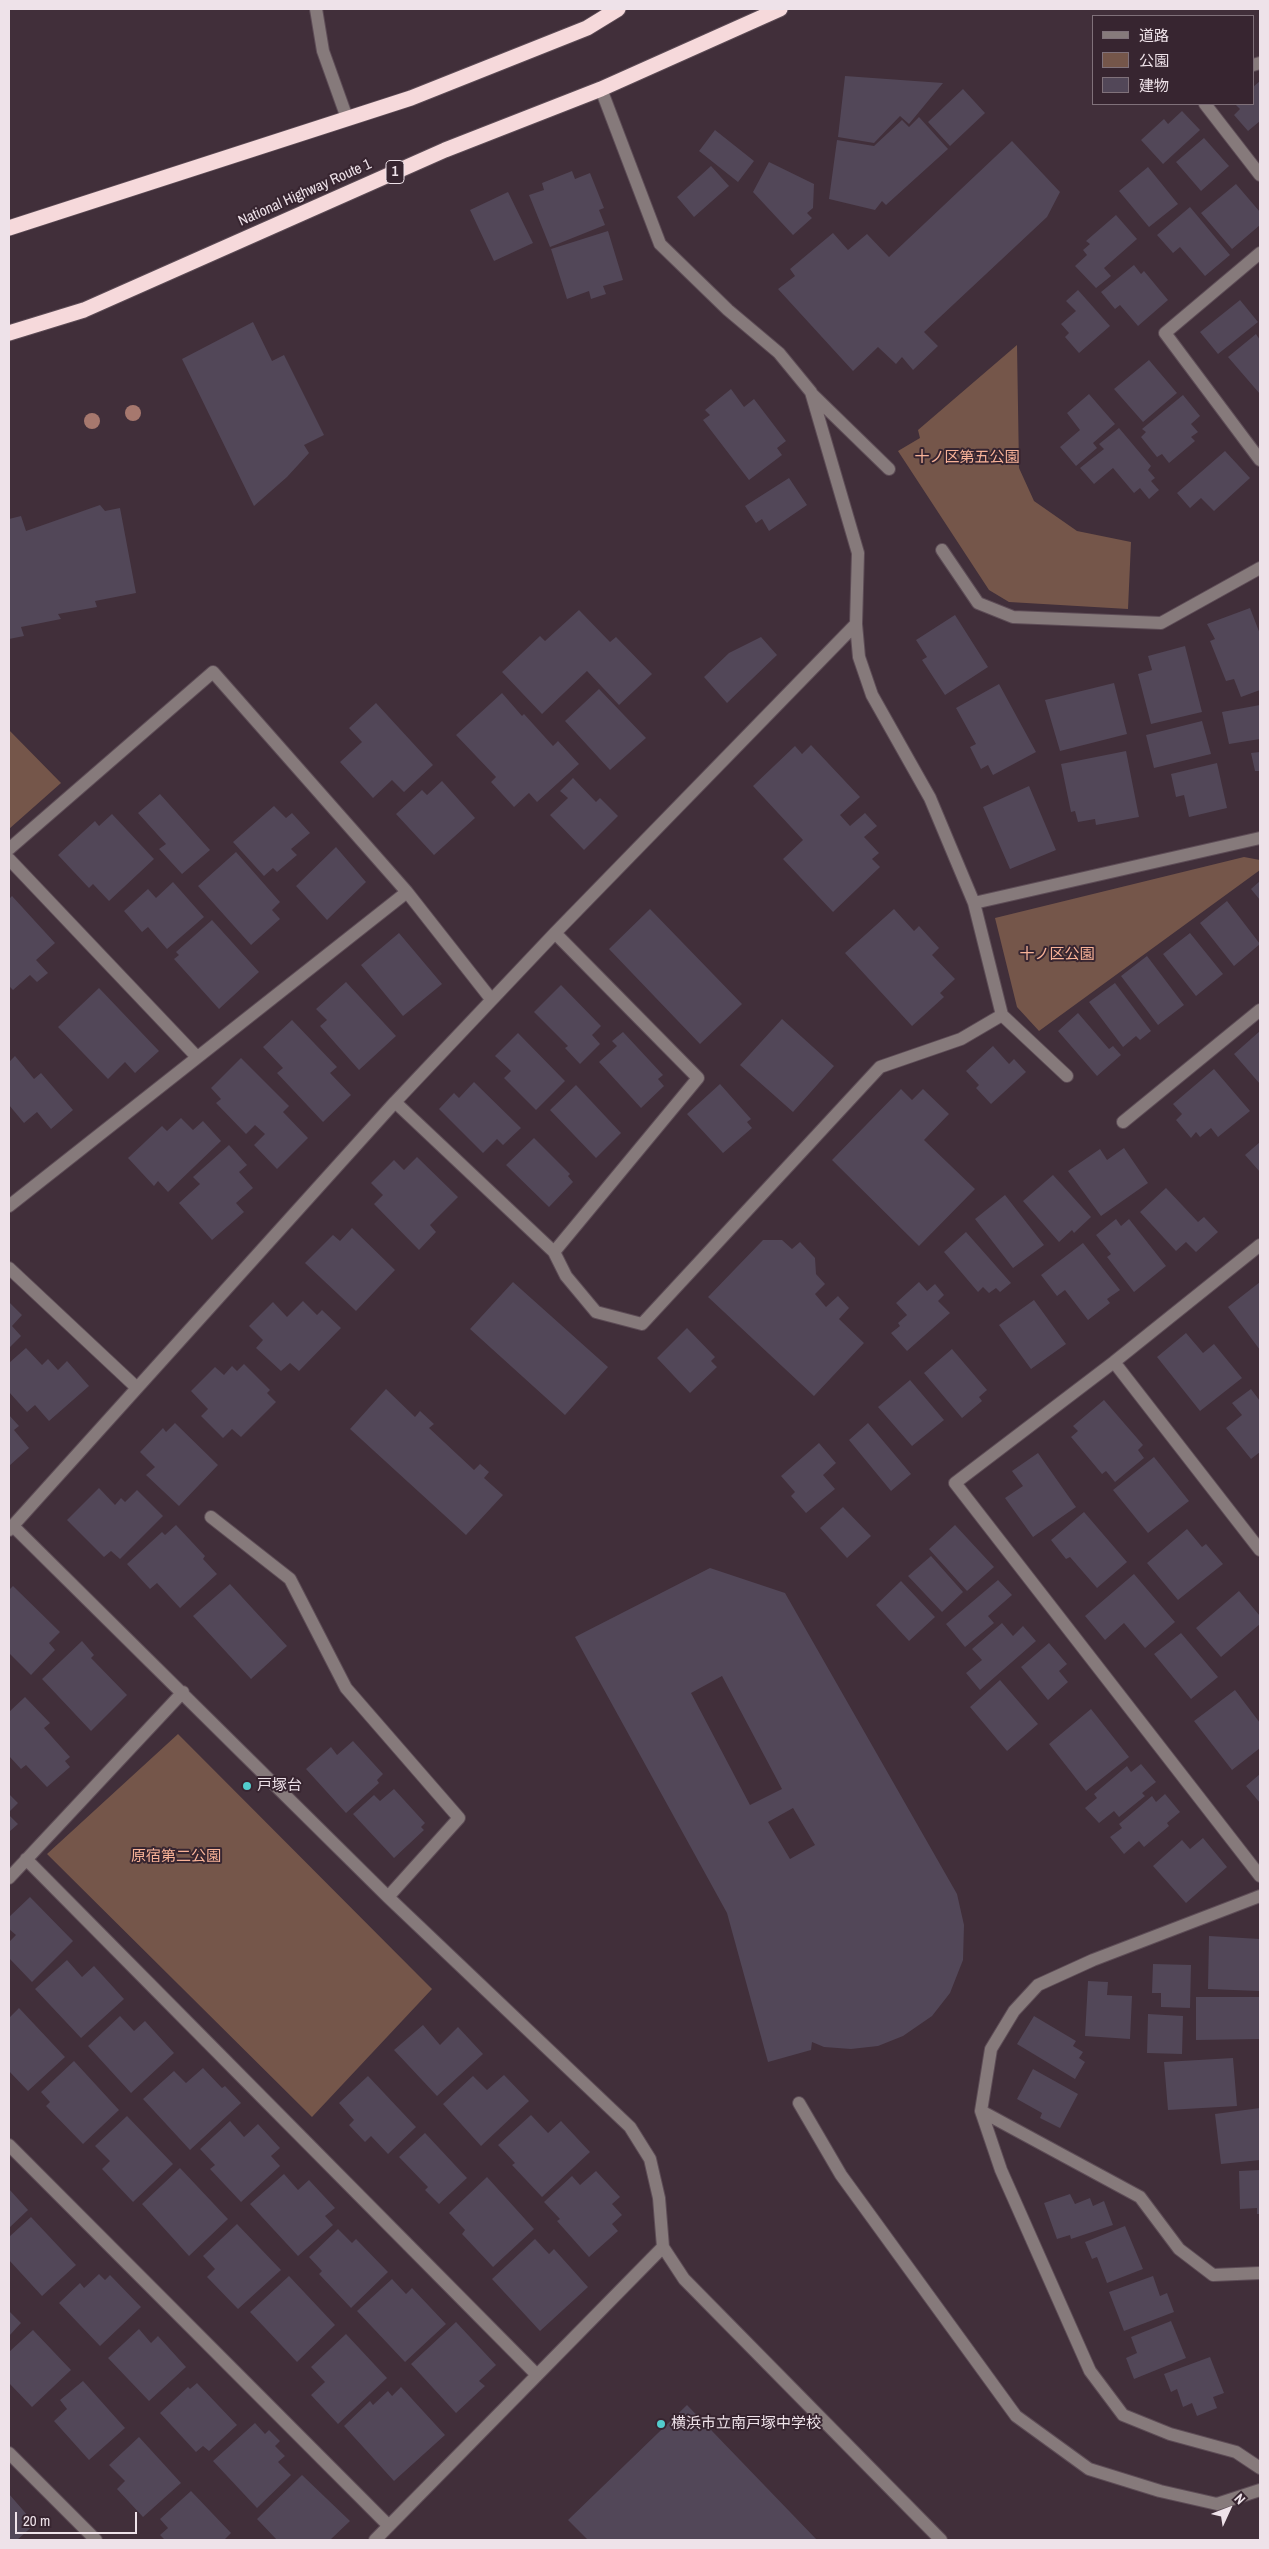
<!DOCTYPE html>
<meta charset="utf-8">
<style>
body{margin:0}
#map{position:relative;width:1269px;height:2549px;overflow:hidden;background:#412f3a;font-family:"Archivo Narrow","Noto Sans JP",sans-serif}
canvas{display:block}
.frame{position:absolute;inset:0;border:10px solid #eee2e9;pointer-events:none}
.legend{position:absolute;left:1092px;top:15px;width:162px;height:90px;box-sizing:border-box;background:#372530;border:1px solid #80717a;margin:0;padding:6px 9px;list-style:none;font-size:15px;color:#eee2e9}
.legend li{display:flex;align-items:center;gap:10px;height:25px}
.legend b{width:25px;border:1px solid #80717a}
.north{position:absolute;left:1204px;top:2484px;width:50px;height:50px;-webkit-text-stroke:4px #372530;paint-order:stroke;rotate:47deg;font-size:14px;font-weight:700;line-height:20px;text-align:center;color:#eee2e9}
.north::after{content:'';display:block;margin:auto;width:18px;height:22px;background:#eee2e9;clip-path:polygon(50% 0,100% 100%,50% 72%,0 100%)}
.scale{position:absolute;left:15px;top:2512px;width:122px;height:22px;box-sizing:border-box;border:2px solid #eee2e9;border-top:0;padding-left:6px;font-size:15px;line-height:18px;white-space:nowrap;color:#eee2e9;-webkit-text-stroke:4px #372530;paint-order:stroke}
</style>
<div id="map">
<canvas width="1269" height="2549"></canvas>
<div class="frame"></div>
<ul class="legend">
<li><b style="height:6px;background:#867a7b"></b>道路</li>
<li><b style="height:14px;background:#75564a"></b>公園</li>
<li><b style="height:14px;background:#524758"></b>建物</li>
</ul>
<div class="north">N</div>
<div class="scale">20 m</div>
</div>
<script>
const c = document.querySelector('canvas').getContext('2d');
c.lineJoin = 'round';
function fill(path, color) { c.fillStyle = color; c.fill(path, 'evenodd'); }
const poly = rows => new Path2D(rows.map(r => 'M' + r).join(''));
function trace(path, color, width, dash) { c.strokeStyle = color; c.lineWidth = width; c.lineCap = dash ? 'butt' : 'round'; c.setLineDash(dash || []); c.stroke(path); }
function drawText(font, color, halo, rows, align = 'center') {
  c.font = font + ' "Archivo Narrow","Noto Sans JP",sans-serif'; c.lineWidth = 4; c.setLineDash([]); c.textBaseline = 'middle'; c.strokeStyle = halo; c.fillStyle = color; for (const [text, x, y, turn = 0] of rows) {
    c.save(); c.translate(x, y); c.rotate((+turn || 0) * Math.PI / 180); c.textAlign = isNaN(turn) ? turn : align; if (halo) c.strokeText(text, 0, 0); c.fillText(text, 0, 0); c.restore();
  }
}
fill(poly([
 [1017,345,1019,468,1034,501,1077,531,1131,542,1128,609,1009,602,989,590,898,451,920,438,918,430],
 [9,730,61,783,9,829],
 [1244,857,1260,860,1260,870,1039,1031,1017,1007,995,918],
 [178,1734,432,1989,312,2117,47,1854]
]), '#75564a');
fill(poly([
 [845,76,943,83,909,124,900,116,874,143,838,137],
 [1260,81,1260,121,1248,131,1234,115,1240,109,1235,104,1253,104,1253,87],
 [963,89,985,113,950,146,928,122],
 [1182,111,1200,130,1163,164,1141,140,1164,119,1168,124],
 [919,117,948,149,886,205,882,201,875,210,829,199,837,140,874,146,902,120,909,127],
 [715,130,754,161,738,182,699,151],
 [1204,138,1229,166,1201,191,1176,162],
 [1012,141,1060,192,1047,217,924,332,938,346,913,370,902,357,896,364,878,347,853,371,778,289,795,276,790,269,833,233,848,250,867,234,889,257],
 [769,162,814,184,813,208,807,213,812,218,793,235,753,192],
 [711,166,729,186,694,217,677,197],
 [1148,167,1178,204,1149,227,1119,191],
 [572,171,575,179,590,173,604,208,599,210,605,225,550,247,529,195,544,190,542,183],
 [1236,184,1260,212,1260,225,1232,249,1201,213],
 [508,192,533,243,494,261,470,210],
 [1190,207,1230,255,1205,276,1180,247,1173,253,1157,235],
 [1116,215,1137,239,1104,268,1111,276,1096,288,1075,266,1087,255,1083,250,1090,244,1086,241],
 [608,231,623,280,603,286,606,294,591,299,589,291,567,299,551,249],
 [1134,265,1141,274,1144,271,1168,300,1138,326,1120,305,1115,309,1101,292],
 [1078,290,1110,326,1079,353,1065,337,1069,333,1061,324,1076,311,1066,301],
 [1240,300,1258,322,1218,354,1200,332],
 [253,322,272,361,284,355,324,435,304,445,309,453,287,477,254,506,182,359],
 [1256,334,1260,340,1260,394,1228,357],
 [1149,360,1177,393,1143,422,1114,389],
 [731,389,744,407,754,399,786,441,777,448,782,455,749,480,703,420,710,415,705,410],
 [1089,394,1115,424,1093,443,1097,448,1076,466,1060,447,1080,430,1067,413],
 [1183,395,1200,416,1191,424,1198,432,1191,437,1195,441,1169,463,1162,454,1157,457,1141,437,1146,432,1142,429],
 [1119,428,1151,466,1148,470,1155,478,1151,481,1159,490,1149,499,1140,488,1134,493,1113,468,1094,484,1080,468,1104,449,1099,444],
 [1225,451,1250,478,1214,511,1201,498,1190,508,1177,493],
 [789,478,807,505,769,531,762,519,756,523,745,506],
 [100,505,105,511,120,508,136,593,95,601,97,607,58,614,61,619,21,627,24,636,9,639,9,519,21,516,26,531],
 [1250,608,1260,634,1260,690,1241,697,1234,679,1226,681,1210,641,1215,639,1207,624],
 [579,610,610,642,616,637,652,674,619,705,587,671,542,714,502,672,540,636,545,641],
 [955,615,988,667,945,695,922,660,927,657,916,640],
 [761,637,777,655,727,703,704,677,729,653],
 [1185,646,1202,712,1151,724,1138,674,1152,670,1148,656],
 [1114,683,1127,734,1060,751,1045,700],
 [999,684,1036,752,993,775,988,765,981,769,970,747,976,744,956,708],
 [599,689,646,738,610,770,565,721],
 [502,693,522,716,524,714,553,746,558,741,579,764,537,802,529,793,514,807,491,782,496,777,456,735],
 [376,703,433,765,404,792,392,780,373,798,340,762,362,742,349,728],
 [1260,705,1260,739,1229,744,1222,712],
 [1202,721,1211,754,1154,768,1146,735],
 [811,745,860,797,840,815,850,826,865,813,877,826,864,837,879,853,872,859,880,867,833,912,783,859,803,840,753,786,795,746,802,754],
 [1126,751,1139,817,1096,825,1095,819,1078,822,1075,811,1071,812,1061,764],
 [1260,752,1260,771,1255,771,1251,753],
 [1217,763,1227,808,1189,817,1184,795,1176,797,1171,774],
 [573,778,596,802,600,798,618,816,584,850,550,815,568,798,560,791],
 [442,781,475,818,434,855,396,814,422,790,427,795],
 [1029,786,1056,850,1010,869,983,807],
 [160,794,210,850,182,874,159,849,166,844,138,813],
 [274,806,286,818,292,813,310,833,291,849,297,855,277,872,273,868,264,876,233,842],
 [112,814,154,859,109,901,93,884,89,888,58,855,95,821,99,826],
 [336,847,366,882,327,920,296,886],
 [236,852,280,902,272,910,280,919,251,945,198,886],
 [1260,881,1260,900,1251,889],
 [173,882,204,917,167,949,148,927,142,932,124,911,148,889,156,898],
 [12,896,55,943,36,960,48,973,37,982,30,975,13,990,9,986,9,899],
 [1227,901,1260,944,1234,966,1200,923],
 [650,909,742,1004,700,1044,609,949],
 [894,909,914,931,919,926,939,948,932,955,955,979,940,993,944,997,912,1026,845,953],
 [212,920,259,972,219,1009,174,959,179,955,176,952],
 [399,933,442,984,403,1016,361,965],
 [1190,933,1223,974,1196,996,1163,954],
 [1147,956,1184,1005,1158,1025,1121,976],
 [346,982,396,1036,359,1070,320,1026,327,1020,316,1009],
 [1115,983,1151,1031,1140,1040,1136,1036,1123,1047,1089,1002],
 [561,985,601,1026,592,1035,600,1044,580,1064,565,1048,568,1046,534,1012],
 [99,988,159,1051,135,1073,125,1062,108,1079,58,1027],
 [1078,1013,1109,1049,1113,1046,1121,1055,1097,1076,1058,1031],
 [782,1019,834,1066,793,1112,740,1065],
 [292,1020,337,1067,330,1073,351,1095,323,1122,277,1073,283,1068,263,1047],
 [1260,1031,1260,1084,1234,1054],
 [623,1032,663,1075,658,1079,664,1086,641,1108,599,1062,617,1046,612,1041],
 [518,1033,565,1081,536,1110,504,1078,511,1071,495,1056],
 [993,1046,1009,1064,1014,1059,1026,1072,991,1104,976,1088,979,1085,966,1071],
 [15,1056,34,1079,41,1073,73,1110,51,1129,37,1112,24,1123,9,1105,9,1062],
 [241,1058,289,1106,283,1112,308,1138,277,1169,254,1145,265,1134,255,1125,246,1134,216,1103,221,1099,211,1088],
 [1214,1069,1250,1111,1218,1137,1211,1128,1200,1137,1196,1132,1191,1138,1176,1120,1182,1114,1173,1104],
 [474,1082,521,1128,503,1145,497,1139,483,1153,439,1109,454,1093,459,1098],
 [720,1084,751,1119,747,1122,752,1128,723,1153,687,1114],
 [576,1085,621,1133,596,1158,550,1110],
 [901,1089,912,1100,923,1089,949,1114,924,1140,975,1189,919,1246,832,1160],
 [181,1118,193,1130,203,1121,221,1141,168,1192,158,1181,154,1186,128,1158,162,1126,167,1131],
 [534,1138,570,1174,568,1176,573,1182,549,1207,506,1165],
 [1260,1142,1260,1172,1245,1155],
 [229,1145,247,1165,239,1172,253,1188,236,1203,244,1212,212,1240,179,1203,200,1184,193,1177],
 [1124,1148,1148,1183,1101,1216,1068,1171,1100,1149,1107,1160],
 [417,1157,458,1197,430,1225,436,1232,419,1250,374,1204,383,1195,371,1183,394,1160,404,1170],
 [1053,1175,1091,1217,1074,1233,1072,1230,1059,1242,1023,1201],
 [1166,1188,1198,1222,1204,1217,1218,1232,1196,1252,1186,1242,1176,1251,1140,1212],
 [1005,1195,1044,1245,1013,1268,975,1219],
 [1116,1219,1121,1226,1129,1219,1166,1266,1134,1292,1107,1257,1111,1254,1096,1235],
 [352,1228,395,1270,356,1311,305,1263,333,1235,340,1241],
 [966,1232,1011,1283,1000,1292,996,1288,989,1293,983,1287,978,1292,944,1252],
 [763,1240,782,1240,792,1249,800,1242,815,1258,816,1274,825,1284,815,1294,826,1307,838,1296,849,1308,839,1319,864,1343,814,1396,708,1297],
 [1083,1243,1120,1290,1107,1299,1110,1303,1088,1320,1065,1290,1057,1296,1041,1275],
 [513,1282,608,1367,565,1415,470,1329],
 [919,1282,927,1291,935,1284,944,1295,938,1301,950,1313,907,1351,891,1333,900,1326,898,1323,907,1315,896,1303],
 [1260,1282,1260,1350,1228,1307],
 [1034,1300,1066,1344,1031,1369,999,1325],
 [303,1301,317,1315,322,1310,341,1328,299,1371,290,1363,281,1371,256,1348,263,1340,249,1326,273,1302,287,1317],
 [9,1302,22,1315,12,1326,21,1336,9,1348],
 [687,1328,715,1357,711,1361,717,1367,690,1393,657,1358],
 [1186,1333,1203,1353,1214,1344,1242,1378,1200,1411,1157,1357],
 [26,1348,42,1365,48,1359,58,1370,67,1361,89,1386,49,1421,35,1405,27,1412,9,1392,9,1363],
 [952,1349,987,1390,979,1397,982,1401,962,1418,924,1373],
 [244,1364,270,1390,267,1393,276,1402,241,1437,232,1429,223,1438,201,1416,208,1409,191,1391,215,1367,224,1375,232,1366,237,1371],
 [910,1380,944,1420,912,1446,878,1407],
 [386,1389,415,1417,420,1411,434,1424,429,1428,474,1470,480,1464,489,1472,484,1478,503,1495,466,1535,350,1429],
 [1251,1389,1260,1401,1260,1452,1251,1459,1226,1428,1242,1415,1232,1403],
 [1104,1400,1143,1445,1138,1450,1144,1458,1115,1482,1106,1471,1102,1474,1071,1437,1078,1431,1073,1426],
 [9,1415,19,1426,14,1430,29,1448,9,1466],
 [175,1423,218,1465,179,1506,146,1475,155,1467,140,1452,163,1428,166,1432],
 [868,1423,911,1474,891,1491,849,1440],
 [819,1443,836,1463,823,1475,835,1489,806,1513,791,1496,795,1492,781,1476],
 [1038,1453,1076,1507,1033,1537,1005,1498,1023,1486,1012,1471],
 [1154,1457,1189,1501,1148,1533,1113,1490],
 [99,1488,115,1505,121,1498,125,1502,137,1490,163,1516,120,1559,111,1551,104,1557,67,1520],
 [843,1507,871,1536,847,1558,820,1528],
 [1084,1512,1127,1562,1097,1588,1070,1557,1066,1559,1051,1540],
 [176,1525,205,1556,203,1559,217,1574,180,1608,157,1583,150,1589,127,1564,162,1532,165,1535],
 [955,1525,994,1567,967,1591,929,1549],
 [1187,1529,1202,1547,1206,1544,1223,1564,1178,1600,1147,1563],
 [931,1556,963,1592,942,1612,908,1576],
 [710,1568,785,1593,957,1894,964,1925,963,1960,950,1993,932,2016,903,2036,878,2046,851,2049,824,2047,812,2042,811,2050,768,2062,727,1913,575,1637],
 [722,1676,782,1789,750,1805,691,1693],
 [793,1808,815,1845,790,1859,768,1822],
 [1134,1574,1175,1622,1145,1648,1124,1623,1105,1640,1085,1616],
 [998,1580,1012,1595,988,1616,994,1623,965,1647,946,1624],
 [901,1581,935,1617,909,1641,876,1605],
 [230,1584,287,1646,251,1679,193,1616],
 [13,1586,60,1632,49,1643,55,1650,31,1675,9,1653,9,1590],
 [1239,1591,1260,1616,1260,1624,1221,1657,1196,1628],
 [1002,1623,1013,1636,1023,1626,1036,1641,980,1690,966,1673,982,1660,972,1649],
 [1181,1633,1218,1677,1191,1699,1154,1654],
 [82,1641,94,1655,91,1658,127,1695,91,1731,42,1679],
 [1049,1643,1067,1664,1059,1671,1068,1682,1048,1700,1021,1667],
 [1000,1680,1038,1724,1007,1751,970,1707],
 [1235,1690,1260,1723,1260,1748,1232,1770,1194,1721],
 [25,1697,50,1723,44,1728,70,1757,65,1761,70,1767,47,1787,26,1765,21,1769,9,1756,9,1712],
 [1091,1709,1129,1757,1086,1791,1049,1744],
 [353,1741,383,1774,377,1780,379,1783,346,1813,306,1769,331,1747,337,1755],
 [1141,1764,1156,1782,1142,1793,1145,1796,1119,1817,1114,1811,1099,1823,1085,1808,1097,1798,1094,1794,1127,1766,1131,1772],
 [1260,1774,1260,1803,1246,1786],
 [394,1789,425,1823,421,1827,424,1830,394,1858,353,1814,374,1795,380,1801],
 [9,1794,18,1803,9,1812],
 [1165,1794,1180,1812,1167,1823,1169,1826,1144,1847,1139,1841,1124,1854,1110,1837,1122,1828,1119,1824,1152,1796,1156,1802],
 [9,1815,18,1824,9,1832],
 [1203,1838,1227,1867,1186,1903,1153,1866,1182,1840,1190,1849],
 [30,1897,73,1941,32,1982,9,1958,9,1942,16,1935,9,1929,9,1917],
 [1209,1936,1260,1939,1259,1991,1208,1989],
 [67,1960,82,1977,94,1966,124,1999,81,2038,35,1989],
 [1153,1964,1191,1965,1190,2008,1161,2007,1161,1993,1152,1993],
 [1088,1981,1108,1982,1107,1995,1132,1996,1130,2039,1085,2036],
 [1196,1997,1259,1997,1260,2039,1196,2040],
 [19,2008,65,2057,28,2091,9,2071,9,2018],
 [1148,2014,1183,2016,1182,2054,1147,2053],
 [120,2016,134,2031,145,2021,174,2053,131,2093,88,2046],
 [1034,2016,1076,2041,1073,2046,1083,2052,1079,2058,1085,2062,1075,2079,1017,2044],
 [423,2025,440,2045,458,2027,483,2054,437,2096,394,2050],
 [1233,2058,1237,2106,1168,2110,1164,2062],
 [74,2061,119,2110,83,2144,46,2106,50,2102,41,2092],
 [203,2068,222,2088,225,2086,241,2103,190,2150,143,2099,174,2071,186,2083],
 [1033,2069,1078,2094,1060,2128,1040,2118,1042,2113,1017,2099],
 [504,2075,529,2101,481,2146,443,2104,473,2076,487,2090],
 [368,2076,416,2127,388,2154,371,2136,365,2142,349,2125,354,2120,339,2103],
 [1260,2108,1260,2160,1221,2164,1215,2114],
 [531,2115,548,2133,561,2121,590,2152,542,2197,512,2165,515,2163,498,2145],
 [127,2116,173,2164,133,2202,102,2169,110,2161,95,2146],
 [230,2121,244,2137,258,2124,280,2148,271,2156,280,2166,241,2202,210,2169,215,2165,200,2149],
 [425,2133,467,2178,439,2204,425,2190,428,2187,399,2157],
 [180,2168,228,2219,189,2256,142,2204],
 [1260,2170,1260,2214,1257,2214,1257,2208,1240,2209,1239,2171],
 [596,2171,620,2197,612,2204,622,2215,612,2224,618,2231,589,2257,557,2221,560,2219,544,2202,572,2176,580,2185],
 [284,2174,298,2190,309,2180,335,2208,325,2216,333,2225,298,2256,250,2204],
 [487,2177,534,2229,493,2267,462,2234,465,2230,449,2213],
 [9,2189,28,2210,9,2228],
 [1070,2194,1075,2204,1090,2198,1093,2206,1104,2201,1113,2225,1071,2239,1070,2235,1057,2239,1044,2203],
 [31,2217,76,2265,42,2296,9,2260,9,2237],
 [237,2224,281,2270,238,2309,207,2277,215,2269,203,2256],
 [1125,2226,1143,2269,1107,2283,1097,2257,1092,2259,1085,2242],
 [338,2229,352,2243,356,2239,388,2272,351,2308,319,2274,322,2271,309,2257],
 [535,2239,549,2254,554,2249,588,2287,540,2331,492,2279],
 [99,2274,105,2280,110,2275,141,2307,100,2346,59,2303,80,2283,84,2288],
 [289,2276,335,2325,297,2362,250,2312],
 [1153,2276,1160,2296,1167,2293,1174,2312,1124,2331,1109,2292],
 [392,2279,406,2294,412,2288,446,2324,405,2362,357,2311],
 [9,2311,21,2323,9,2336],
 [1171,2321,1186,2358,1134,2379,1126,2358,1137,2353,1131,2337],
 [456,2322,496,2365,479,2381,485,2386,456,2413,411,2364],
 [139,2329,151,2343,158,2336,186,2367,149,2401,108,2358],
 [33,2330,71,2370,32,2407,9,2383,9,2352],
 [346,2334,387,2378,338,2424,311,2395,325,2382,311,2367],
 [1210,2357,1224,2393,1213,2397,1217,2408,1197,2416,1192,2403,1183,2407,1177,2389,1171,2392,1164,2374],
 [83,2381,125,2428,89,2460,54,2421,67,2409,60,2400],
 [197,2383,237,2425,209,2451,203,2446,196,2452,160,2413,188,2387,190,2389],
 [401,2387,445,2435,394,2481,344,2426,370,2401,373,2405,388,2391,392,2396],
 [687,2405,817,2540,588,2540,568,2520],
 [255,2423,265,2434,269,2430,280,2441,275,2446,285,2456,278,2462,291,2475,257,2508,213,2461],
 [139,2437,181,2483,143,2517,117,2489,125,2481,109,2465],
 [302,2475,350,2521,330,2540,277,2540,257,2519],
 [191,2491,231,2533,224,2540,165,2540,160,2535,168,2528,160,2519],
 [9,2494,35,2524,17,2540,9,2540]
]), '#524758');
const minor = poly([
 [316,9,323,51,347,118],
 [1253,65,1260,63],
 [601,89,660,244,728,310,779,353,811,392,858,553,856,624,859,657,872,695,930,798,974,903,1002,1015,1067,1076],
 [1205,104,1260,175],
 [1260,253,1165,333,1260,460],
 [812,394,889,469],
 [942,550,978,603,1013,617,1161,623,1260,568],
 [9,849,213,672,407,892,491,999],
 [9,859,197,1057],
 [974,903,1260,838],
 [395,1102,554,1252,566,1276,596,1312,642,1324,880,1067,961,1039,1002,1015],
 [1123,1122,1260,1010],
 [9,1206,407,892],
 [1260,1245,1114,1362,955,1483,1260,1876],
 [554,1252,698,1078,555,933],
 [9,1268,136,1387],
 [1114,1362,1260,1550],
 [211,1517,290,1579,346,1688,459,1818,388,1897],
 [13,1526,388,1897,630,2127,650,2159,659,2198,663,2247,684,2279,941,2540],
 [9,1530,395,1102,555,933,856,624],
 [26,1859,537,2375],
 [9,1878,183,1692],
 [1260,1896,1093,1960,1038,1985,1014,2011,991,2049,981,2111,1001,2170,1090,2371,1123,2415,1170,2434,1236,2452,1260,2468],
 [799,2103,841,2175,1016,2416,1089,2469,1160,2491,1217,2504,1260,2490],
 [981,2111,1140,2197,1179,2249,1213,2275,1260,2273],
 [9,2145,389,2526],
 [9,2453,96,2540],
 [375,2540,663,2247]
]);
const highway = poly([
 [9,228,411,98,587,28,618,9],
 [9,333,84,310,445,150,601,89,780,9]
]);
trace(minor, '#5d4c56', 14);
trace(highway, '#5d4c56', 17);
trace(minor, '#867a7b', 12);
trace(highway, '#f6d9db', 15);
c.fillStyle = '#a6786e';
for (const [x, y] of [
 [133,413],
 [92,421]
]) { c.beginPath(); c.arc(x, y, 8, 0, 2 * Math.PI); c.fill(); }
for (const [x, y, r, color] of [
 [247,1786,5,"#52cdcd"],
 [661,2424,5,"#52cdcd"]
]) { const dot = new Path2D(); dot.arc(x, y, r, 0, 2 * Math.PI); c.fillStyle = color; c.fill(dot); trace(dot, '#372530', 2); }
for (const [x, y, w] of [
 [395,172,18]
]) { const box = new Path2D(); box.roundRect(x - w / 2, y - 11.5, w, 23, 4); c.fillStyle = '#372530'; c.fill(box); trace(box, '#eee2e9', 1); }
drawText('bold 14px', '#eee2e9', null, [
 ["1",395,172]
]);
drawText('15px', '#eee2e9', '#372530', [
 ["National Highway Route 1",305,193,-24]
]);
drawText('15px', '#f9b398', '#372530', [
 ["十ノ区第五公園",967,458],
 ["十ノ区公園",1057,955],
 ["原宿第二公園",176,1857]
]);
drawText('15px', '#eee2e9', '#372530', [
 ["戸塚台",257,1786],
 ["横浜市立南戸塚中学校",671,2424]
], 'left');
</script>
